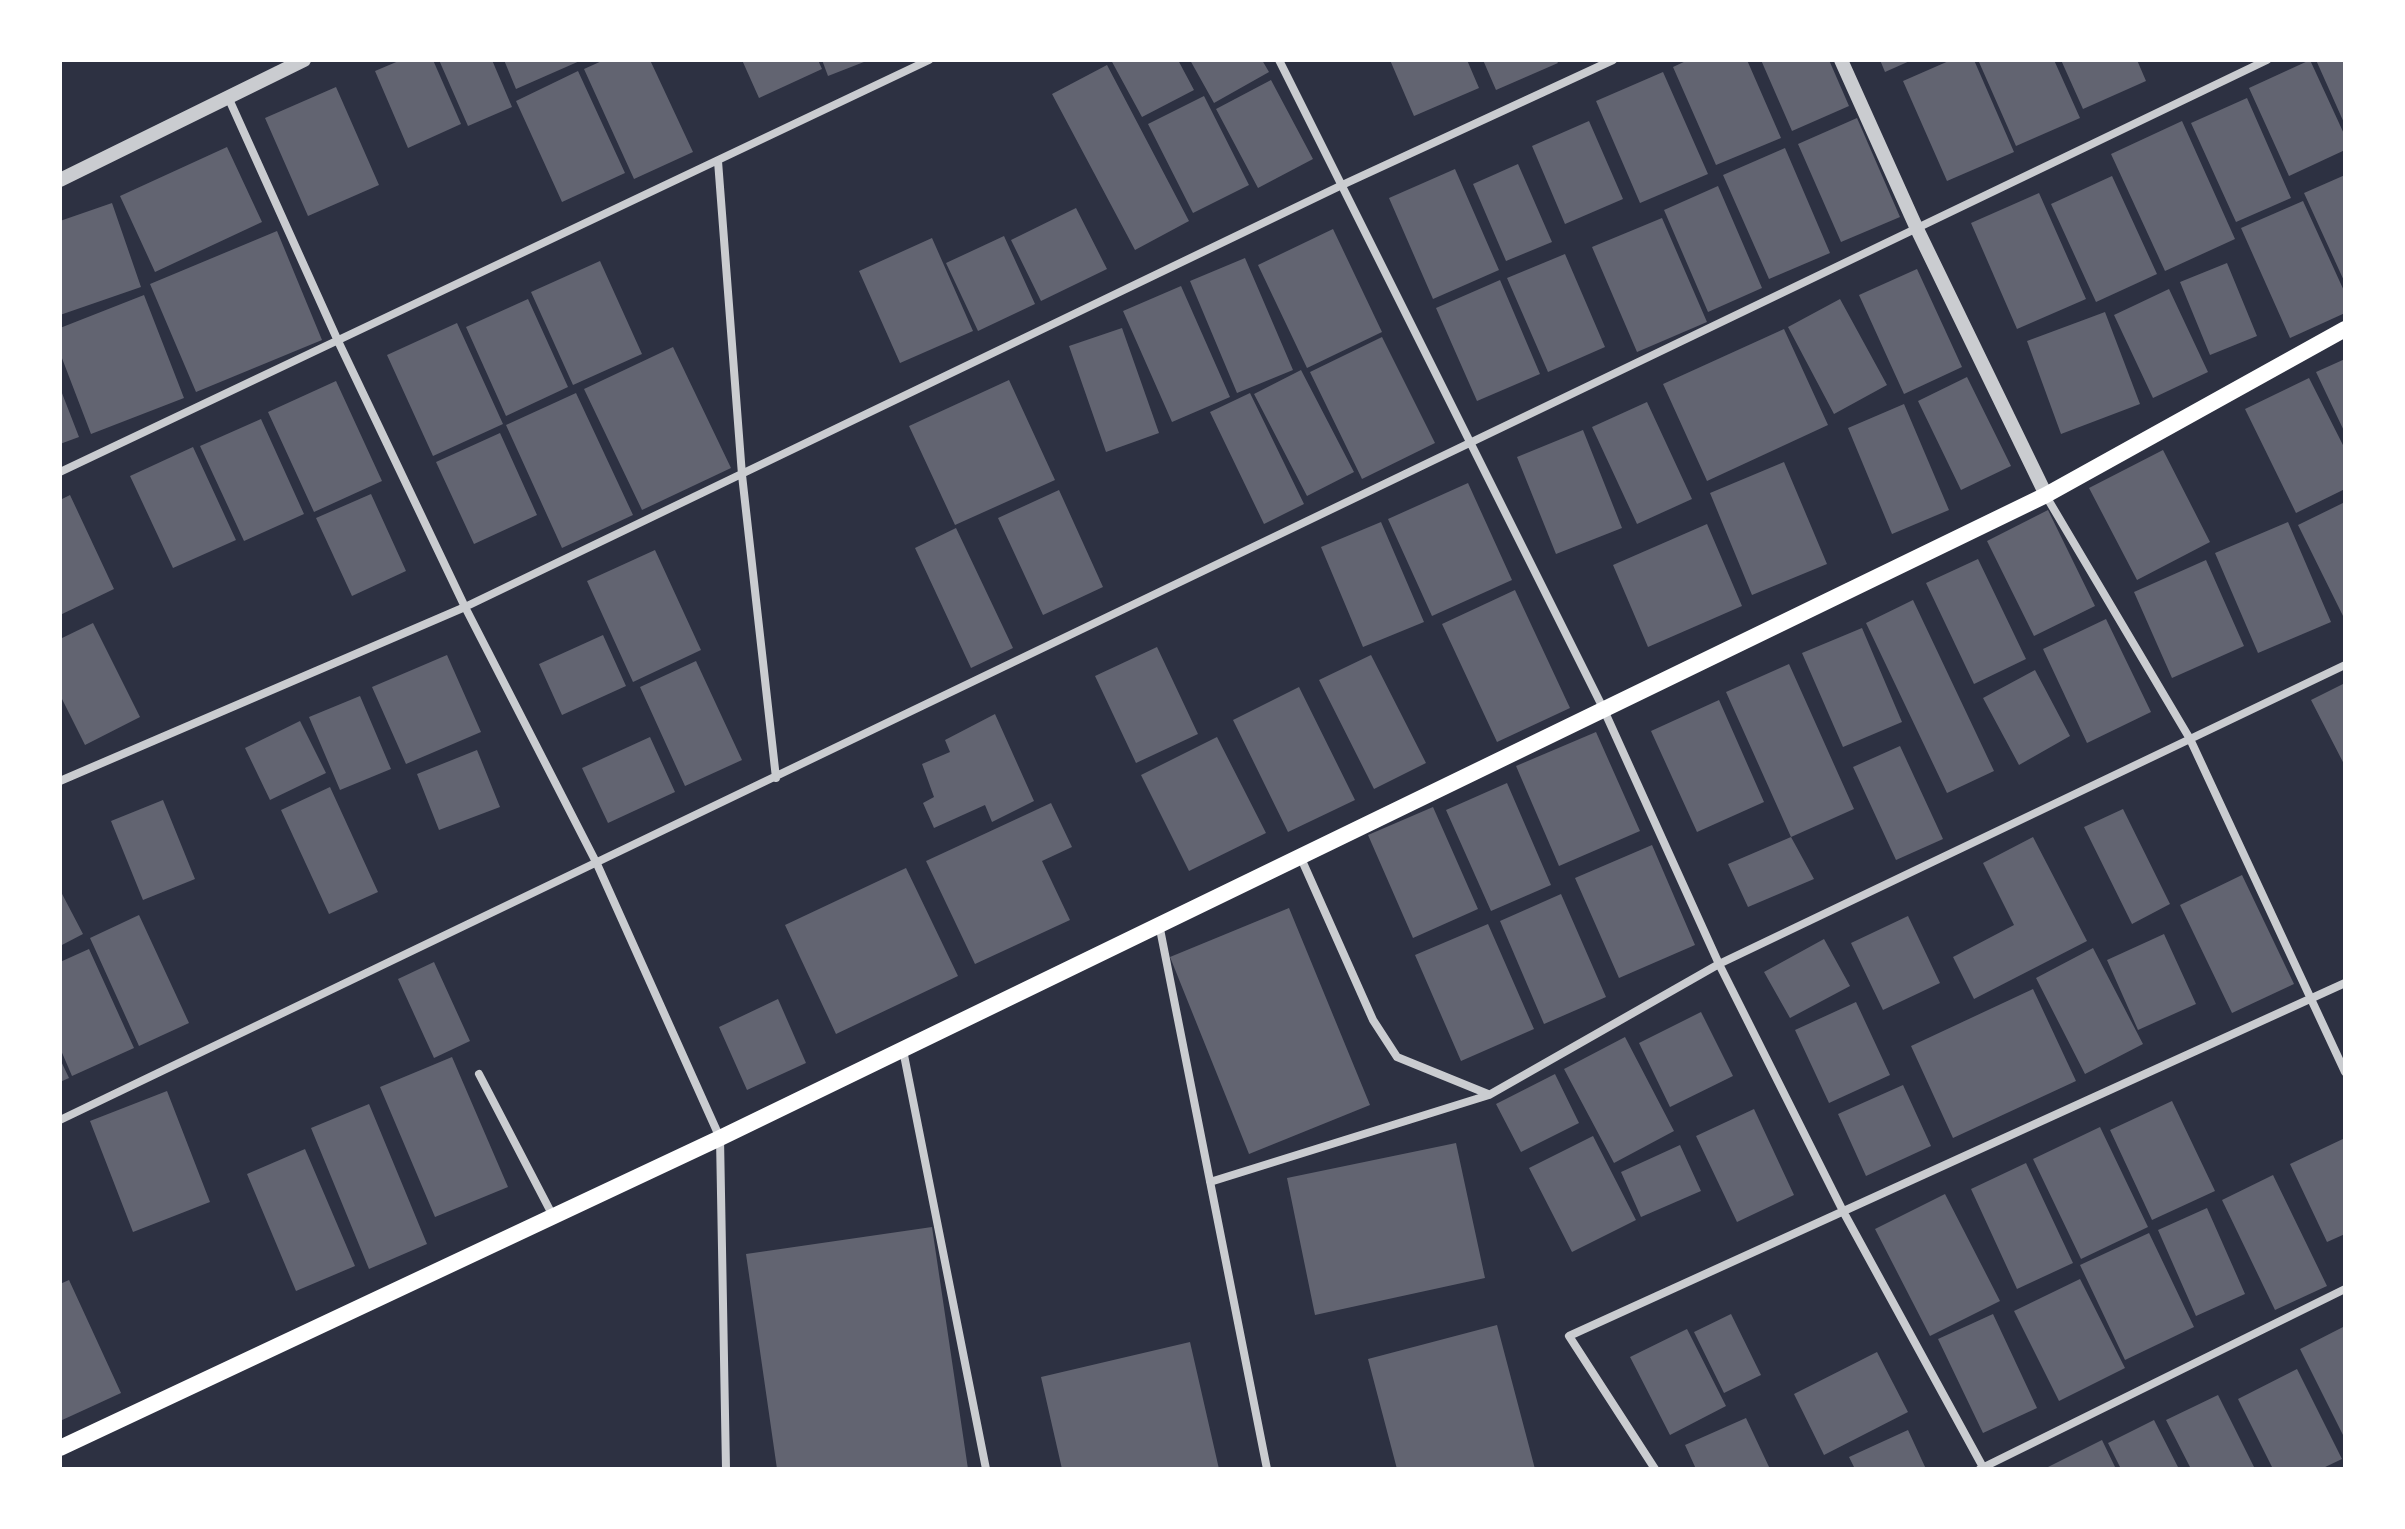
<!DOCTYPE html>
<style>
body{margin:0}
#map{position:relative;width:2405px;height:1529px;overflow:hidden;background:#2d3142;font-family:"Space Grotesk",sans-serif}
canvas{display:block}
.frame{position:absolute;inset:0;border:62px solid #fff;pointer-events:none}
</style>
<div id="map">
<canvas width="2405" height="1529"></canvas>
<div class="frame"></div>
</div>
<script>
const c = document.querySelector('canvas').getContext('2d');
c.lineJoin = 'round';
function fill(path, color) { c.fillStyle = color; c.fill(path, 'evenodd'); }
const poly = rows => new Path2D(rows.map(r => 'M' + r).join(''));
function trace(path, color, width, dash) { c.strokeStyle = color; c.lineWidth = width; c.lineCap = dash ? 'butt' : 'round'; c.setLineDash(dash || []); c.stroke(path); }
fill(poly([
 [401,60,433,60,461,124,408,148,375,71],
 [439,60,492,60,512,107,468,126],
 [504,60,582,60,516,89],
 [604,60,650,60,693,152,634,179,584,69],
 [742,60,818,60,822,69,759,98],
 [822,60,869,60,828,76],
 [1111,60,1178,60,1194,90,1142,117],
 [1190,60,1262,60,1269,72,1214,103],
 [1390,60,1467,60,1479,88,1414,116],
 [1483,60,1556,60,1558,63,1496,90],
 [1688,60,1747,60,1781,138,1716,165,1673,67],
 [1761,60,1829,60,1849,106,1792,131],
 [1880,60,1912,60,1885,72],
 [1951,60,1974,60,2014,152,1947,181,1903,81],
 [1982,60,2054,60,2080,118,2016,146,1979,62],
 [2061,60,2137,60,2146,81,2083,109],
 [2310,60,2345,136,2345,150,2289,176,2249,88],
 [2316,60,2345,60,2345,125],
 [1107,65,1189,221,1135,250,1052,94],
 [578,71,625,173,562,202,516,101],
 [1663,72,1708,174,1640,203,1596,101],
 [1271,80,1313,159,1258,188,1216,109],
 [336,87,379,185,308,216,265,118],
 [1204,96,1249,185,1193,213,1148,124],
 [2247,98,2291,198,2236,222,2191,123],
 [1857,118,1900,217,1841,242,1798,144],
 [1589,121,1623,199,1565,224,1532,146],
 [2182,121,2235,239,2165,271,2111,154],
 [227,147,262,222,155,272,120,196],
 [1785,148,1830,253,1769,279,1723,175],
 [1518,164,1552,242,1506,261,1473,184],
 [1455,169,1499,270,1433,299,1389,198],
 [2345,175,2345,283,2304,193],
 [2112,176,2157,274,2096,302,2051,204],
 [1718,186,1762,288,1708,312,1664,210],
 [2039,193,2086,299,2017,329,1971,223],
 [2303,201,2345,293,2345,313,2290,338,2241,228],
 [112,203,141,287,60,315,60,221],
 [1076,208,1107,269,1041,301,1011,240],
 [1662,218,1707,322,1637,352,1592,247],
 [1333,229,1382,332,1307,368,1258,265],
 [277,231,322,340,196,392,150,284],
 [1004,236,1035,304,978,331,946,263],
 [932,238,973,331,900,363,859,271],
 [1565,254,1605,347,1548,372,1507,278],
 [1245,258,1293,370,1237,393,1190,281],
 [600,261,642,354,573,385,531,292],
 [2227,263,2257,336,2210,355,2180,282],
 [1917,269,1962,367,1904,394,1859,295],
 [1500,280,1540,374,1477,401,1436,308],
 [1181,286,1230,397,1172,422,1123,311],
 [2169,289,2208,372,2153,398,2114,315],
 [144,295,184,398,91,434,60,353,60,328],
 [528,299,568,387,506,416,466,327],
 [1840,299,1887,385,1834,414,1788,327],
 [2105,312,2140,404,2061,434,2027,341],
 [457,323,503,424,433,456,387,355],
 [1122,328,1159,433,1106,452,1069,346],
 [1784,329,1828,425,1707,481,1663,384],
 [1382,337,1435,443,1362,479,1310,372],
 [673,347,731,468,642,510,584,389],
 [2345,359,2345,433,2316,372],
 [1301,370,1354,472,1307,496,1254,394],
 [1967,377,2011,466,1961,490,1918,401],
 [2309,378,2345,449,2345,489,2296,513,2245,409],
 [1009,380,1055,480,955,525,909,426],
 [336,381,382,481,314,512,268,412],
 [60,388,79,437,60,444],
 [576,393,633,515,562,548,506,425],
 [1250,393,1304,504,1264,524,1210,412],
 [1647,402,1692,499,1637,524,1592,427],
 [1904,404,1949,510,1892,534,1848,428],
 [261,419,304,514,244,541,200,446],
 [1583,430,1622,528,1556,554,1517,457],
 [500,433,537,515,474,544,436,462],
 [193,447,236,540,173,568,130,476],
 [2163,450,2210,542,2137,580,2089,488],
 [1784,462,1827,564,1752,595,1710,493],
 [1468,483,1512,580,1432,616,1388,519],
 [1059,490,1103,587,1043,615,998,518],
 [371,494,406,571,352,596,316,518],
 [70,495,114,589,60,615,60,500],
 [2345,502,2345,620,2298,525],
 [2048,510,2095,606,2034,636,1987,541],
 [1381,522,1424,622,1363,647,1321,547],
 [2288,522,2331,622,2258,653,2215,553],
 [1707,524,1742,606,1648,647,1613,565],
 [956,528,1013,648,971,668,915,548],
 [655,550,701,650,633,682,587,581],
 [1978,559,2026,659,1974,684,1926,583],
 [2206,560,2244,646,2172,678,2134,592],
 [1515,590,1570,708,1497,742,1442,624],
 [1913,600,1994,771,1947,793,1866,623],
 [2106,619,2151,712,2087,743,2043,649],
 [93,623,140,717,85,745,60,695,60,639],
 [1862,628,1902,722,1843,747,1802,653],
 [603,635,626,686,562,715,539,664],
 [1157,647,1198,734,1136,763,1095,676],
 [447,655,481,732,406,764,372,687],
 [1371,655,1426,763,1374,789,1319,680],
 [696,661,742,760,685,786,640,687],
 [1789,664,1854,809,1791,837,1726,692],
 [2035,670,2070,736,2019,765,1983,698],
 [2345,683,2345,766,2311,700],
 [1299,687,1355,800,1288,832,1233,720],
 [360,696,391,769,340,790,309,717],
 [1719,700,1764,802,1697,832,1651,731],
 [995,714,1034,801,992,822,985,805,934,828,923,803,934,797,922,764,950,752,945,740],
 [300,721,326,773,270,800,245,748],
 [1596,732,1640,831,1559,866,1516,766],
 [650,737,675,792,608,823,582,768],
 [1217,737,1266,833,1189,871,1141,775],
 [1900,746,1943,839,1896,860,1853,767],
 [477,750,500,807,439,830,417,774],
 [1507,783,1551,885,1491,911,1446,810],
 [330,787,378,892,329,914,281,810],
 [163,800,195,879,143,900,111,821],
 [1051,803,1072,847,1042,861,1070,920,975,964,926,861],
 [1433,807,1478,909,1413,938,1368,835],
 [2123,809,2170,904,2132,924,2084,827],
 [1791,837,1814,879,1748,907,1728,864],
 [2033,837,2087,941,1974,999,1953,957,2014,925,1983,863],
 [1652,845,1695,945,1619,978,1575,878],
 [906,868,958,976,836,1034,785,925],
 [2242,875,2294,984,2232,1013,2180,905],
 [60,890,83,934,60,946],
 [1561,894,1606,997,1544,1024,1500,921],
 [1289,908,1370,1105,1249,1154,1170,957],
 [139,915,189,1023,139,1046,90,938],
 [1908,916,1940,983,1883,1010,1851,943],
 [1488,924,1534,1029,1461,1061,1415,955],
 [2164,934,2196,1004,2138,1030,2107,960],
 [1824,939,1850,986,1790,1018,1764,972],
 [2093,948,2143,1044,2085,1074,2036,978],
 [89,949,134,1048,72,1076,60,1048,60,962],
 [434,962,470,1041,434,1058,398,979],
 [2033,989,2076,1081,1953,1138,1911,1046],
 [778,999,806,1063,747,1090,719,1027],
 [1856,1002,1890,1075,1829,1103,1795,1030],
 [1701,1012,1733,1076,1670,1107,1639,1043],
 [1625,1037,1674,1131,1614,1163,1564,1069],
 [452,1057,508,1187,435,1217,380,1087],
 [60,1059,69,1078,60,1082],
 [1555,1074,1579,1123,1521,1152,1496,1104],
 [1903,1085,1931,1146,1866,1176,1838,1114],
 [167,1091,210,1202,133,1232,90,1121],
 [2172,1101,2215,1191,2152,1220,2110,1130],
 [369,1104,427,1244,369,1269,311,1128],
 [1754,1109,1794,1195,1737,1222,1696,1136],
 [2100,1127,2148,1227,2081,1259,2033,1159],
 [1593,1136,1636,1220,1572,1252,1529,1168],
 [2345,1138,2345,1234,2327,1242,2290,1164],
 [1456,1143,1485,1278,1315,1315,1287,1178],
 [1680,1145,1701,1191,1641,1217,1621,1172],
 [305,1149,355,1266,296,1291,247,1174],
 [2026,1163,2073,1263,2017,1289,1971,1189],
 [2273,1175,2327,1286,2275,1310,2222,1200],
 [1945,1194,2000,1301,1930,1336,1875,1229],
 [2207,1208,2245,1294,2196,1316,2158,1230],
 [932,1227,968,1469,777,1469,746,1254],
 [2149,1233,2194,1327,2125,1360,2080,1265],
 [2080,1279,2125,1368,2059,1401,2014,1311],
 [69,1280,121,1393,60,1421,60,1284],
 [1731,1314,1761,1375,1724,1393,1694,1332],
 [1993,1314,2037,1408,1983,1433,1938,1339],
 [1497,1325,1535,1469,1397,1469,1368,1359],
 [2345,1326,2345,1439,2300,1349],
 [1687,1329,1726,1406,1670,1435,1630,1357],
 [1190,1342,1219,1469,1062,1469,1041,1377],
 [1877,1352,1908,1412,1824,1455,1794,1394],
 [2297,1369,2342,1459,2321,1469,2273,1469,2238,1399],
 [2218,1395,2255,1469,2191,1469,2166,1420],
 [1746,1418,1770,1469,1696,1469,1685,1445],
 [2154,1420,2179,1469,2121,1469,2108,1443],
 [1908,1430,1926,1469,1855,1469,1849,1457],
 [2102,1440,2116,1469,2044,1469]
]), '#626471');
trace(poly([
 [1279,60,1603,708,1719,964,1844,1213,1984,1469],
 [228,97,338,341,465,607,597,864,720,1138,726,1469],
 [718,161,742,475,776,778],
 [60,472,929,60],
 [2046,496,2190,739,2345,1072],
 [60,781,465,607,1340,186,1613,60],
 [1300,856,1373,1020,1397,1057,1488,1094],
 [1159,924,1267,1469],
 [903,1050,986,1469],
 [479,1074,553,1216],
 [60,1120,2267,60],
 [1210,1182,1489,1095,1719,964,2345,665],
 [1655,1469,1569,1336,2345,983],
 [1980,1469,2345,1289]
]), '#caccd0', 8);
trace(poly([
 [1841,60,1917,229,2046,495],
 [60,180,304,60]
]), '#caccd0', 14);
trace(poly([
 [60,1448,720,1138,2046,495,2345,329]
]), '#fff', 16);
</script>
